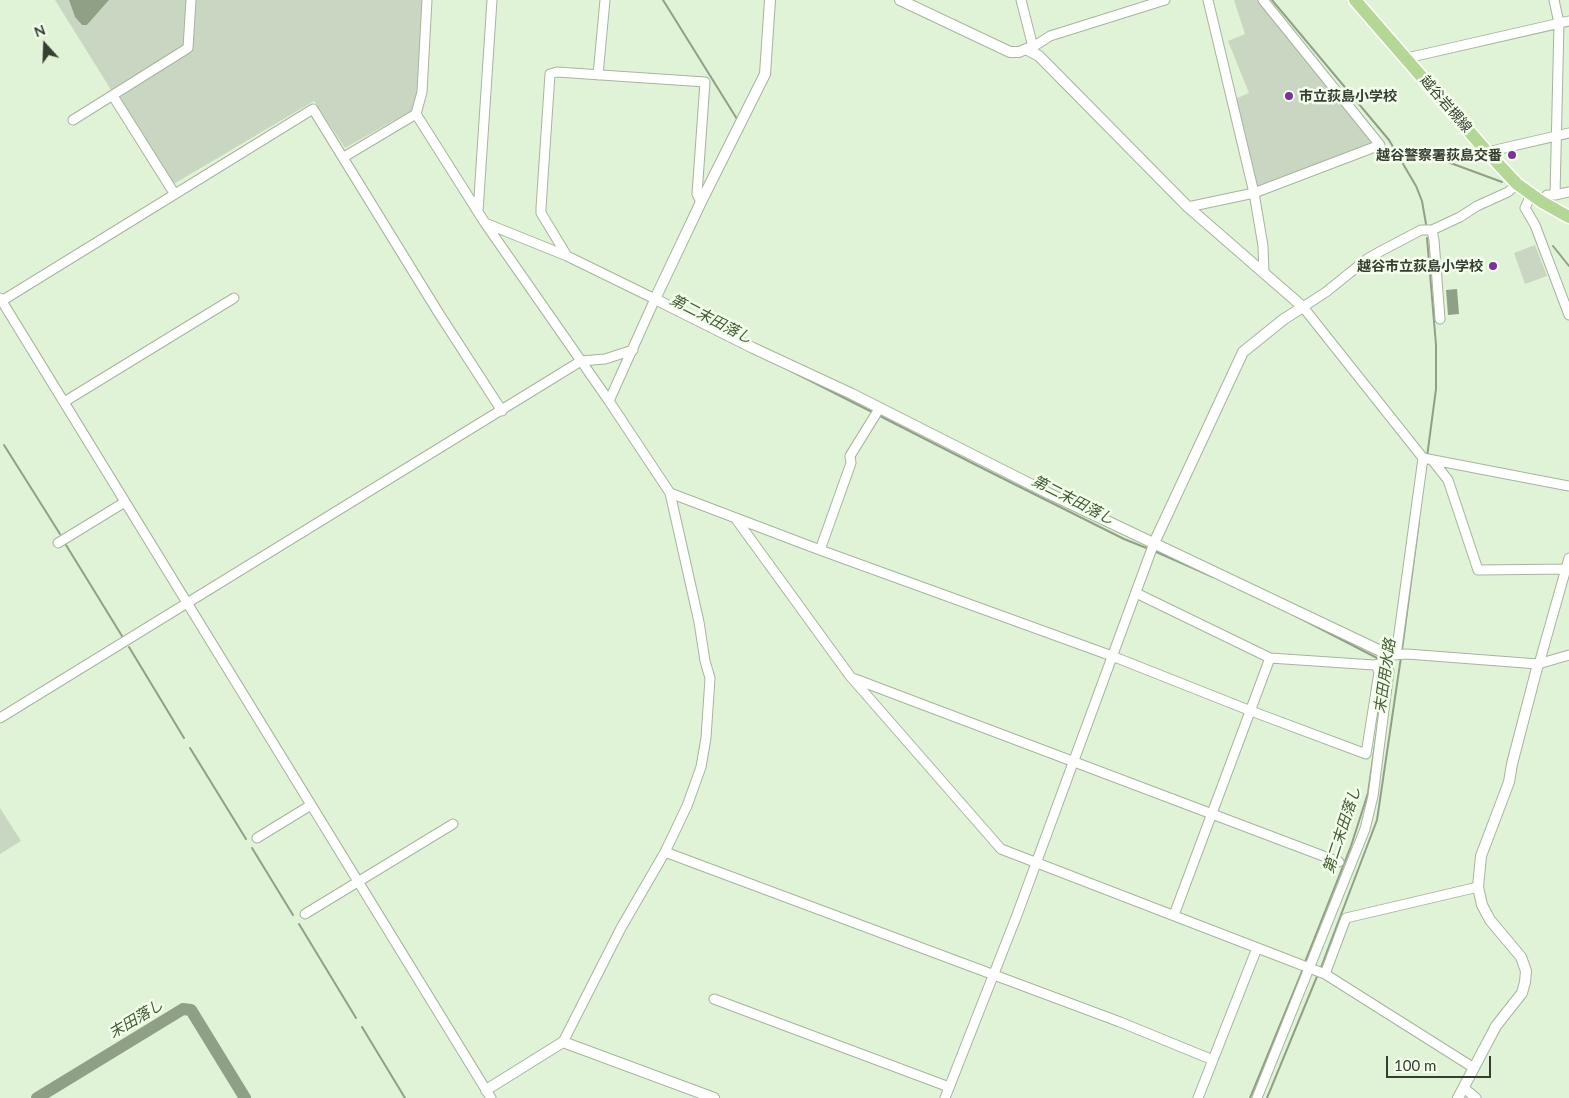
<!DOCTYPE html>
<meta charset="utf-8">
<style>
body{margin:0}
#map{position:relative;width:1569px;height:1098px;overflow:hidden;background:#e1f3d6;font-family:Lato,sans-serif}
canvas{display:block}
.north{position:absolute;left:20px;top:20px;width:50px;height:50px;-webkit-text-stroke:4px #f3feec;paint-order:stroke;rotate:340deg;font-size:14px;font-weight:700;line-height:20px;text-align:center;color:#363d31}
.north::after{content:'';display:block;margin:auto;width:18px;height:22px;background:#363d31;clip-path:polygon(50% 0,100% 100%,50% 72%,0 100%)}
.scale{position:absolute;left:1386px;top:1056px;width:105px;height:22px;box-sizing:border-box;border:2px solid #363d31;border-top:0;padding-left:6px;font-size:15px;line-height:18px;white-space:nowrap;color:#363d31;-webkit-text-stroke:4px #f3feec;paint-order:stroke}
</style>
<div id="map">
<canvas width="1569" height="1098"></canvas>
<div class="north">N</div>
<div class="scale">100 m</div>
</div>
<script>
const c = document.querySelector('canvas').getContext('2d');
c.lineJoin = 'round';
function fill(path, color) { c.fillStyle = color; c.fill(path, 'evenodd'); }
const poly = rows => new Path2D(rows.map(r => 'M' + r).join(''));
function trace(path, color, width, dash) { c.strokeStyle = color; c.lineWidth = width; c.lineCap = dash ? 'butt' : 'round'; c.setLineDash(dash || []); c.stroke(path); }
function drawText(font, color, halo, rows, align = 'center') {
  c.font = font + ' Lato,"Noto Sans JP",sans-serif'; c.lineWidth = 5; c.setLineDash([]); c.textBaseline = 'middle'; c.strokeStyle = halo; c.fillStyle = color; for (const [text, x, y, turn = 0] of rows) {
    c.save(); c.translate(x, y); c.rotate((+turn || 0) * Math.PI / 180); c.textAlign = isNaN(turn) ? turn : align; if (halo) c.strokeText(text, 0, 0); c.fillText(text, 0, 0); c.restore();
  }
}
fill(poly([
 [55,0,69,0,75,17,82,25,87,25,109,0,186,0,184,48,113,93],
 [195,0,423,0,416,108,345,148,314,101,172,185,119,98,193,49],
 [1234,0,1258,0,1374,143,1257,190,1235,99,1249,93,1228,41,1245,34],
 [1535,245,1547,276,1525,284,1514,253],
 [0,808,21,841,0,854]
]), '#c9d6c1');
fill(poly([
 [69,0,109,0,87,25,82,25,75,17],
 [1457,289,1459,314,1448,315,1446,290]
]), '#90a086');
trace(poly([
 [663,0,737,119],
 [1272,0,1389,140,1416,186,1422,201,1426,224],
 [1407,147,1502,182],
 [1427,238,1436,345,1436,389,1427,457],
 [1553,246,1569,266],
 [791,371,874,413],
 [878,415,980,467,1124,539,1149,549],
 [4,445,60,534],
 [66,545,122,636],
 [1154,551,1213,577],
 [1292,614,1379,659,1380,661],
 [129,647,184,738],
 [1402,650,1419,521],
 [190,748,246,839],
 [252,848,293,915],
 [299,924,356,1018],
 [1305,962,1351,846,1368,793,1378,724],
 [1320,970,1377,820,1401,657],
 [362,1027,405,1098],
 [1250,1098,1303,969],
 [1267,1098,1318,974]
]), '#90a086', 2);
trace(poly([
 [37,1098,183,1009,191,1010,245,1098]
]), '#90a086', 12);
const minor = poly([
 [1021,0,1033,47,1050,36,1165,0],
 [1208,0,1254,193,1263,246,1264,274],
 [1407,58,1569,21],
 [598,75,605,0],
 [113,96,174,193],
 [416,114,485,223,609,401,670,493,699,622,705,661,710,678,706,738,701,767,687,806,665,852,621,928,563,1042],
 [73,120,188,48,191,0],
 [1487,152,1569,133],
 [344,157,416,114,422,92,427,0],
 [1517,184,1508,192,1477,206,1460,217,1432,230,1421,230,1381,251,1367,259,1326,292,1303,307,1423,458,1569,486],
 [1531,195,1525,208,1535,225,1569,315],
 [1555,195,1569,192],
 [1542,202,1547,195,1555,195,1559,23,1554,0],
 [1188,207,1254,193,1380,145,1263,0],
 [478,212,492,0],
 [485,223,567,256,655,299,609,401],
 [1432,230,1434,240,1440,319],
 [567,256,541,213,541,208,550,74,557,72,705,82,697,194,701,202],
 [0,298,491,1098],
 [0,302,313,109,438,312,502,411],
 [64,402,234,298],
 [1433,461,1448,480,1478,570,1566,569],
 [670,493,820,550,1112,656,1251,711,1366,754,1379,672,1376,665],
 [736,519,850,676,1001,849,1325,974,1474,1068],
 [58,543,125,502],
 [820,550,851,463,850,456,879,409],
 [1136,593,1270,658,1374,665,1385,663,1389,671,1373,796,1365,829,1257,1098],
 [1392,655,1407,654,1538,664,1569,655],
 [1396,655,1423,458],
 [1539,664,1569,558],
 [855,679,1339,862],
 [0,718,581,361,605,359,633,350],
 [257,838,311,805],
 [665,852,1120,1022,1213,1060],
 [305,914,453,824],
 [1174,915,1270,658],
 [1325,974,1346,918,1478,887],
 [714,999,949,1087],
 [1464,1088,1476,1098],
 [945,1098,1017,915,1154,543],
 [1198,1098,1257,948]
]);
const tertiary = poly([
 [770,0,765,74,701,202,655,299,753,348,852,394,1048,493,1387,654,1385,663],
 [900,0,1010,52,1019,52,1031,47],
 [1026,49,1039,56,1188,207,1303,307,1284,319,1243,352,1154,543],
 [486,1090,563,1042,714,1098],
 [1458,1098,1496,1026,1522,993,1525,982,1526,971,1521,957,1490,920,1482,905,1478,887,1481,856,1509,782,1512,764,1538,664]
]);
const primary = poly([
 [1355,0,1487,152,1517,184,1542,202,1569,217]
]);
trace(minor, '#a5b69a', 11);
trace(tertiary, '#a5b69a', 12);
trace(primary, '#fff', 15);
trace(minor, '#fff', 9);
trace(tertiary, '#fff', 10);
trace(primary, '#b3d895', 12);
for (const [x, y, r, color] of [
 [1289,96,5,"#7e30a1"],
 [1512,155,5,"#7e30a1"],
 [1493,266,5,"#7e30a1"]
]) { const dot = new Path2D(); dot.arc(x, y, r, 0, 2 * Math.PI); c.fillStyle = color; c.fill(dot); trace(dot, '#f3feec', 2); }
drawText('bold 14px', '#363d31', '#f3feec', [
 ["市立荻島小学校",1299,96,"left"],
 ["越谷警察署荻島交番",1502,155],
 ["越谷市立荻島小学校",1483,266]
], 'right');
drawText('14px', '#363d31', '#f3feec', [
 ["越谷岩槻線",1446,104,49]
]);
drawText('italic 15px', '#435b31', '#f3feec', [
 ["第二末田落し",711,319,27],
 ["第二末田落し",1073,500,27],
 ["末田用水路",1385,676,-82],
 ["第二末田落し",1342,830,-72],
 ["末田落し",136,1019,-31]
]);
</script>
